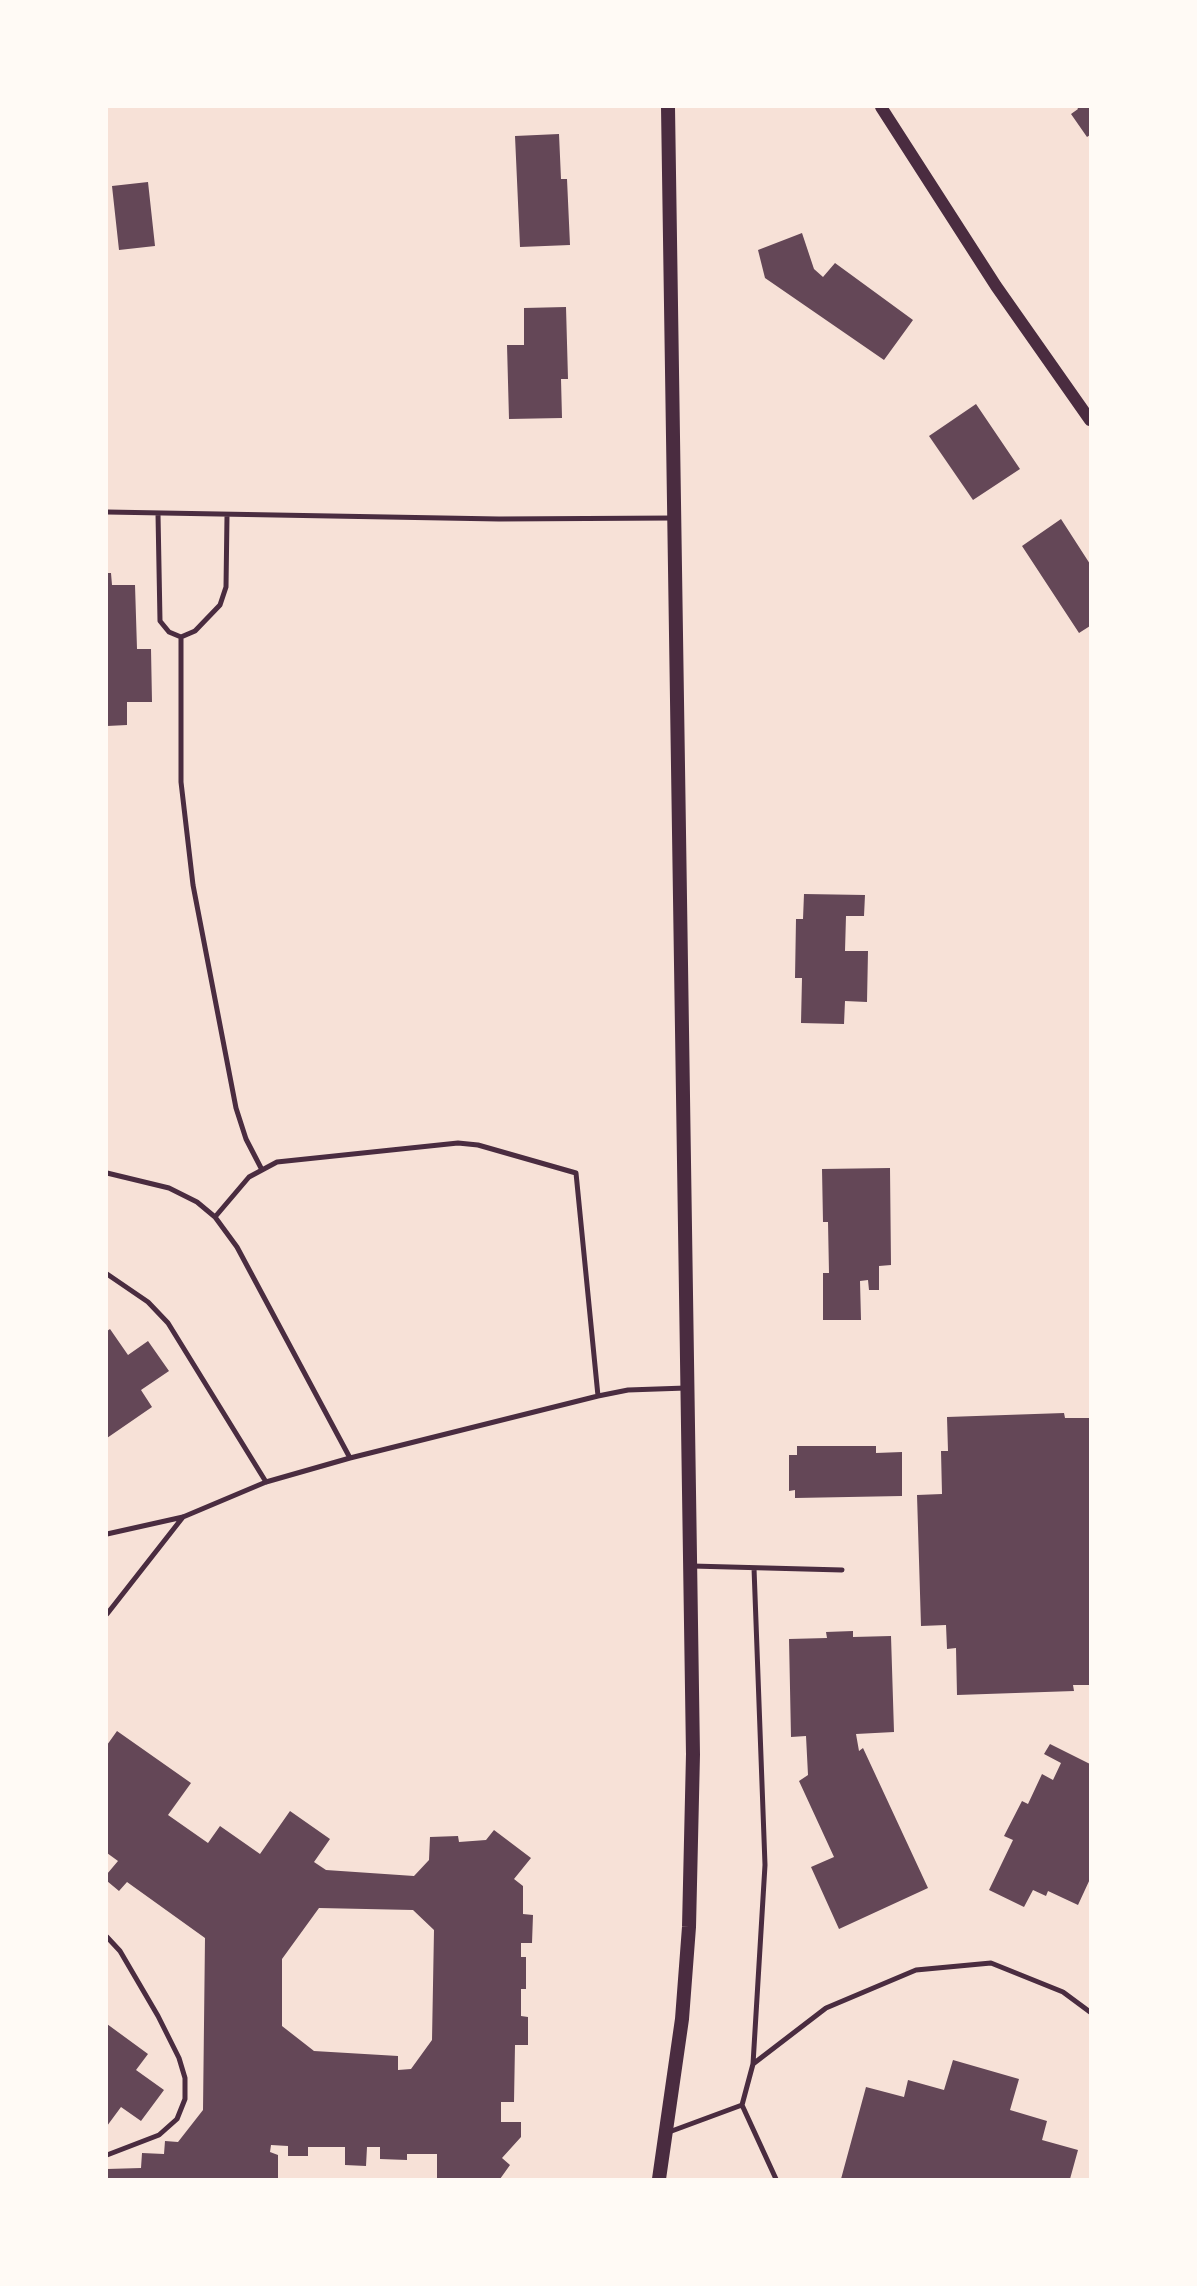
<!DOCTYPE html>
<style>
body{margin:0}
#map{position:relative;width:1197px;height:2286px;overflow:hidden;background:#f7e1d7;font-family:"Fira Sans",sans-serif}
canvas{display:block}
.frame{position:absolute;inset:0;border:108px solid #fffaf5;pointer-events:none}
</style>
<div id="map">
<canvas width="1197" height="2286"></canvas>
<div class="frame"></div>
</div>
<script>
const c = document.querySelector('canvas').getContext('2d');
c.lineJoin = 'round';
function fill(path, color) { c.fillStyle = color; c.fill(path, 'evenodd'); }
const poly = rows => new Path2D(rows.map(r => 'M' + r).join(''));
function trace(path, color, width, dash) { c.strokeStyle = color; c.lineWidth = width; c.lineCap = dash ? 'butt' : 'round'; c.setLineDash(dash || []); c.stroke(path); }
fill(poly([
 [1077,107,1090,107,1090,135,1087,137,1071,114,1078,109],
 [559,134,561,179,567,179,570,245,520,247,515,136],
 [148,182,155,246,119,250,112,186],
 [802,233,814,269,823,277,835,263,913,320,884,360,765,278,758,250],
 [566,307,568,379,561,379,562,418,509,419,507,345,524,345,524,308],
 [976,404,1020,469,973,500,929,436],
 [1061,519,1090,564,1090,626,1079,633,1022,546],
 [107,573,111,573,112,585,135,585,137,649,151,649,152,702,127,702,127,725,107,726],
 [804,894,865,895,864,916,846,916,845,951,868,951,867,1002,845,1001,844,1024,801,1023,802,978,795,978,796,919,803,919],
 [890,1168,891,1265,879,1266,879,1290,869,1290,868,1280,860,1281,861,1320,823,1320,823,1273,829,1273,828,1222,823,1222,822,1169],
 [110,1329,128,1355,148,1341,169,1371,141,1390,152,1407,107,1438,107,1331],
 [1064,1413,1065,1418,1090,1418,1090,1685,1073,1685,1074,1691,957,1695,956,1648,947,1649,946,1625,921,1626,917,1495,942,1494,941,1451,948,1451,947,1417],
 [797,1446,876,1446,876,1453,902,1452,902,1496,795,1498,795,1490,789,1491,789,1455,797,1455],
 [853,1631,853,1637,891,1636,894,1732,856,1734,859,1751,863,1748,928,1888,839,1929,811,1867,834,1857,799,1781,808,1775,806,1736,791,1737,789,1639,827,1638,826,1632],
 [117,1731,191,1783,168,1815,208,1843,220,1826,260,1854,290,1811,330,1839,314,1862,326,1870,414,1876,429,1860,430,1837,458,1836,459,1842,486,1840,494,1830,531,1858,514,1879,523,1886,523,1914,533,1915,532,1943,521,1943,521,1957,526,1957,526,1989,521,1989,521,2016,528,2017,528,2045,515,2045,514,2102,501,2102,501,2122,521,2122,521,2137,502,2158,510,2165,500,2179,437,2179,437,2154,407,2154,407,2160,380,2159,380,2147,367,2147,366,2166,345,2165,345,2147,308,2147,308,2156,288,2156,288,2146,271,2145,270,2152,278,2155,278,2179,107,2179,107,2169,141,2168,142,2153,164,2154,165,2141,178,2142,203,2110,205,1938,127,1882,119,1891,107,1881,107,1874,118,1861,107,1853,107,1745],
 [319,1908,413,1910,434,1930,432,2040,411,2069,398,2070,398,2056,314,2051,282,2026,282,1959],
 [1050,1744,1090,1764,1090,1879,1078,1905,1048,1891,1046,1896,1033,1890,1024,1907,989,1890,1013,1840,1004,1836,1022,1801,1028,1804,1042,1774,1053,1780,1061,1763,1044,1754],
 [107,2024,148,2054,136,2070,164,2090,141,2121,121,2107,107,2126],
 [953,2060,1019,2079,1010,2110,1047,2121,1042,2140,1078,2150,1070,2179,841,2179,866,2087,904,2097,908,2080,944,2090]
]), '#644757');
trace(poly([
 [107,512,499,519,674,518],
 [158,514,160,621,169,632,181,637,195,631,220,605,226,587,227,516],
 [181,637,181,782,193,885,236,1108,246,1139,261,1168],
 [107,1173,169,1188,197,1202,215,1217,237,1247,350,1458],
 [215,1217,249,1177,277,1162,458,1143,478,1145,576,1173,598,1396],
 [107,1274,148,1302,168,1323,266,1482],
 [107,1534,183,1517,266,1482,350,1458,598,1396,628,1390,686,1388],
 [692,1566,842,1570],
 [754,1568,765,1865,753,2064,742,2105,776,2179],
 [107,1614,183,1517],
 [107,1937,120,1951,158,2016,179,2058,185,2078,185,2099,177,2119,159,2135,107,2155],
 [753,2064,826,2008,916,1970,991,1963,1063,1992,1090,2012],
 [669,2132,742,2105]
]), '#4a2c40', 5);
trace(poly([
 [881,107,996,286,1090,420]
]), '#4a2c40', 12);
trace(poly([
 [659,2179,682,2019,689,1927,693,1754,668,107]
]), '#4a2c40', 14);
</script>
